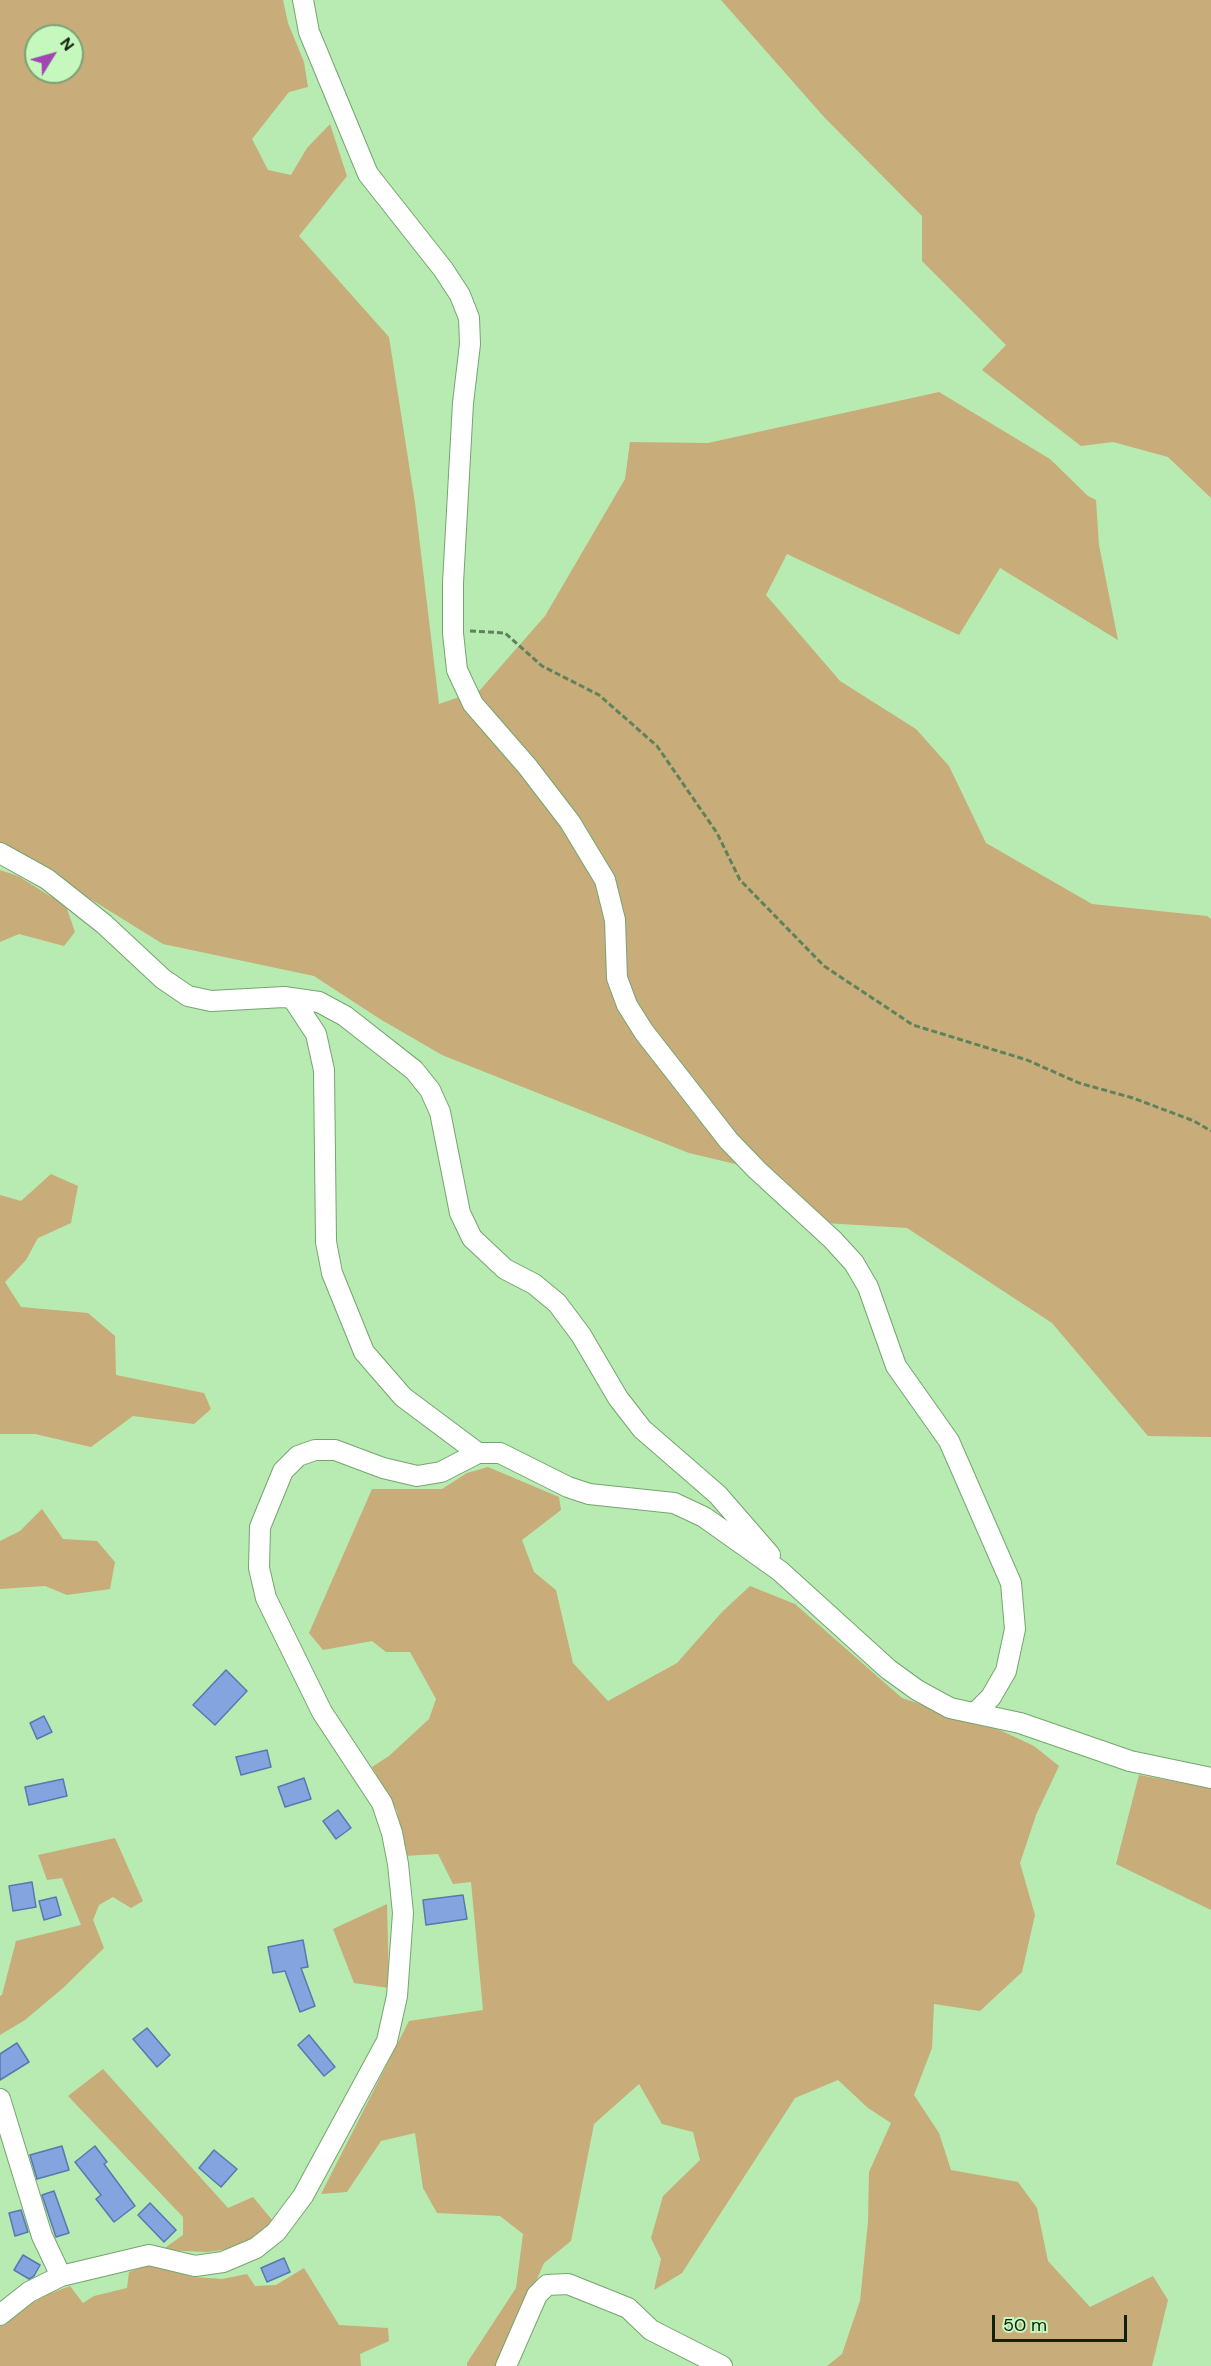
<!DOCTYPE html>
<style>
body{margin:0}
#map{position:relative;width:1211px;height:2366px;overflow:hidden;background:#b7ebb1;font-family:"DM Sans",sans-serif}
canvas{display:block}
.north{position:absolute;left:24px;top:24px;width:60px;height:60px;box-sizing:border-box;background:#c4f8bd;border:2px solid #7ba276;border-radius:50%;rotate:53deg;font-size:16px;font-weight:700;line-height:24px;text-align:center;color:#0e220c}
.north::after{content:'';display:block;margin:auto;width:21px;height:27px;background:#a247b1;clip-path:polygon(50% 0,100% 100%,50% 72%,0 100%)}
.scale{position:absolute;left:992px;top:2315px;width:135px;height:27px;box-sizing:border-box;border:3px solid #0e220c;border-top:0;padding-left:8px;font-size:18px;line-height:21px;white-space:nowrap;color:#0e220c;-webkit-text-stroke:4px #c4f8bd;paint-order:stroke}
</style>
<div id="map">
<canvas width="1211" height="2366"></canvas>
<div class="north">N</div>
<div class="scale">50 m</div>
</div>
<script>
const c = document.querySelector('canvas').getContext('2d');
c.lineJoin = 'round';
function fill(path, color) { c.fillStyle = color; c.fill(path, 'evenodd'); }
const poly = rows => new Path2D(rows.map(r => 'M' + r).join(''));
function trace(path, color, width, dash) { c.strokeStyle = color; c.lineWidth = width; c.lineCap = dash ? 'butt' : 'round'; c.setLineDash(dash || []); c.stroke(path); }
fill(poly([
 [0,0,283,0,288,23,304,62,308,87,289,92,252,139,268,170,291,175,307,148,330,124,347,176,299,236,389,337,415,503,439,704,480,690,545,616,625,479,630,442,708,443,939,392,1050,459,1088,496,1096,500,1099,545,1118,640,1000,568,959,635,787,554,766,595,840,681,916,729,949,766,986,843,1092,904,1207,916,1211,919,1211,1437,1148,1436,1052,1323,907,1228,808,1222,769,1172,689,1153,442,1055,380,1019,314,976,163,944,0,843],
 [36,36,72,36,72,72,36,72],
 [721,0,1211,0,1211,498,1168,457,1113,442,1081,446,982,370,1006,345,922,261,922,216,824,117],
 [0,870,18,876,66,906,75,932,64,946,19,934,0,942],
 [51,1174,78,1186,71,1223,38,1238,26,1260,5,1282,21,1307,88,1313,115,1336,116,1375,204,1393,211,1409,194,1424,133,1416,91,1447,35,1434,0,1434,0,1195,21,1201],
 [488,1467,559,1497,561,1510,522,1540,534,1572,556,1590,573,1663,608,1701,677,1663,722,1612,750,1586,795,1604,902,1698,1002,1731,1034,1746,1059,1766,1036,1815,1020,1863,1035,1915,1022,1972,980,2011,934,2004,932,2048,914,2095,939,2133,951,2170,1018,2182,1037,2208,1048,2261,1090,2307,1153,2276,1168,2300,1152,2366,827,2366,842,2354,860,2301,868,2222,869,2172,891,2123,868,2108,838,2080,795,2098,682,2273,654,2290,661,2259,651,2238,663,2196,700,2160,693,2132,662,2124,639,2084,594,2124,571,2241,544,2263,499,2366,467,2366,467,2363,516,2288,523,2234,500,2216,437,2213,423,2188,415,2133,381,2141,347,2192,321,2194,409,2021,483,2010,471,1882,453,1884,438,1854,404,1856,397,1811,372,1767,389,1756,429,1719,436,1699,410,1652,386,1652,372,1641,323,1650,309,1633,372,1489,442,1489,467,1473],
 [42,1509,63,1539,97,1541,115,1562,110,1589,67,1595,45,1586,0,1589,0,1541,20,1531],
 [1139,1775,1211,1788,1211,1910,1116,1864],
 [115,1838,143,1901,131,1908,113,1897,99,1905,93,1920,104,1948,63,1988,25,2020,0,2035,0,1996,2,1995,16,1941,81,1925,62,1878,47,1880,38,1855],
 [387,1904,389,1988,354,1983,333,1929],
 [103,2069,228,2208,253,2197,273,2221,248,2241,229,2249,207,2252,162,2250,183,2235,183,2217,68,2096],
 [148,2265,194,2277,222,2279,247,2274,255,2286,276,2285,304,2268,339,2325,388,2328,389,2341,360,2354,361,2366,0,2366,0,2326,7,2318,46,2295,70,2286,83,2303,94,2296,127,2288,129,2272]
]), '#c8ac79');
const building = poly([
 [226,1670,247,1691,215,1725,193,1705,226,1670],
 [44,1716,52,1732,37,1739,30,1723,44,1716],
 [267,1750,271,1767,241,1775,236,1757,267,1750],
 [304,1778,311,1799,285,1807,278,1787,304,1778],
 [63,1779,67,1796,29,1805,25,1787,63,1779],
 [338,1810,351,1828,336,1839,323,1821,338,1810],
 [32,1882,36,1907,13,1911,9,1886,32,1882],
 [463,1895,467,1919,426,1925,423,1900,463,1895],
 [56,1897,61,1915,44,1920,39,1901,56,1897],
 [303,1940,308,1967,301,1968,315,2006,300,2012,285,1971,273,1973,268,1947,303,1940],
 [147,2028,170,2055,157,2067,133,2039,147,2028],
 [309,2035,335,2067,324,2076,298,2045,309,2035],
 [17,2043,29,2062,0,2080,0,2054,17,2043],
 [62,2146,69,2170,37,2179,30,2155,62,2146],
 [95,2146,107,2162,104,2164,135,2206,114,2222,96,2199,101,2195,75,2162,95,2146],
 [214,2150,237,2169,221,2187,199,2168,214,2150],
 [54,2191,69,2233,56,2237,42,2195,54,2191],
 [150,2203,176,2230,164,2242,138,2215,150,2203],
 [21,2210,28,2232,15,2236,9,2213,21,2210],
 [23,2255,40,2265,34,2276,29,2279,14,2270,23,2255],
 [284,2258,290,2272,267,2282,261,2268,284,2258]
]);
fill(building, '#83a4df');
trace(building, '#5978b1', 1.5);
const minor = poly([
 [303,0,309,32,368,174,443,269,460,295,469,318,470,344,463,403,453,583,453,633,457,670,473,704,527,766,570,822,605,880,615,920,617,978,627,1005,644,1032,729,1141,757,1170,833,1240,854,1263,868,1287,896,1366,949,1441,1011,1583,1015,1629,1006,1671,991,1697,976,1712],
 [0,853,47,879,104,924,163,979,188,996,211,1001,284,997,319,1002,345,1016,414,1070,430,1090,440,1112,460,1213,472,1238,505,1269,534,1284,557,1303,581,1335,618,1398,642,1429,718,1495,770,1555],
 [293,999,316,1034,324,1070,326,1242,332,1273,364,1352,403,1397,478,1453],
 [0,2099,42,2236,61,2276],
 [0,2315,29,2292,61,2276,149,2255,195,2266,223,2262,256,2248,276,2232,303,2196,387,2041,397,1996,403,1913,398,1864,392,1833,382,1803,322,1712,266,1598,259,1568,260,1527,283,1471,298,1456,315,1450,335,1450,383,1468,417,1476,441,1472,478,1453,500,1453,568,1487,589,1494,674,1503,704,1517,780,1571,888,1669,917,1690,950,1708,1020,1723,1130,1761,1211,1778],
 [506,2366,537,2295,547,2285,568,2284,628,2308,651,2330,722,2366]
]);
trace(minor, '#75a56f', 22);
trace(poly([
 [470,631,505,633,542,666,599,695,657,746,717,833,740,880,824,966,913,1025,1027,1060,1079,1083,1133,1098,1194,1121,1211,1131]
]), '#5e825b', 3, [6, 3]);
trace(minor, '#fff', 20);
</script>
